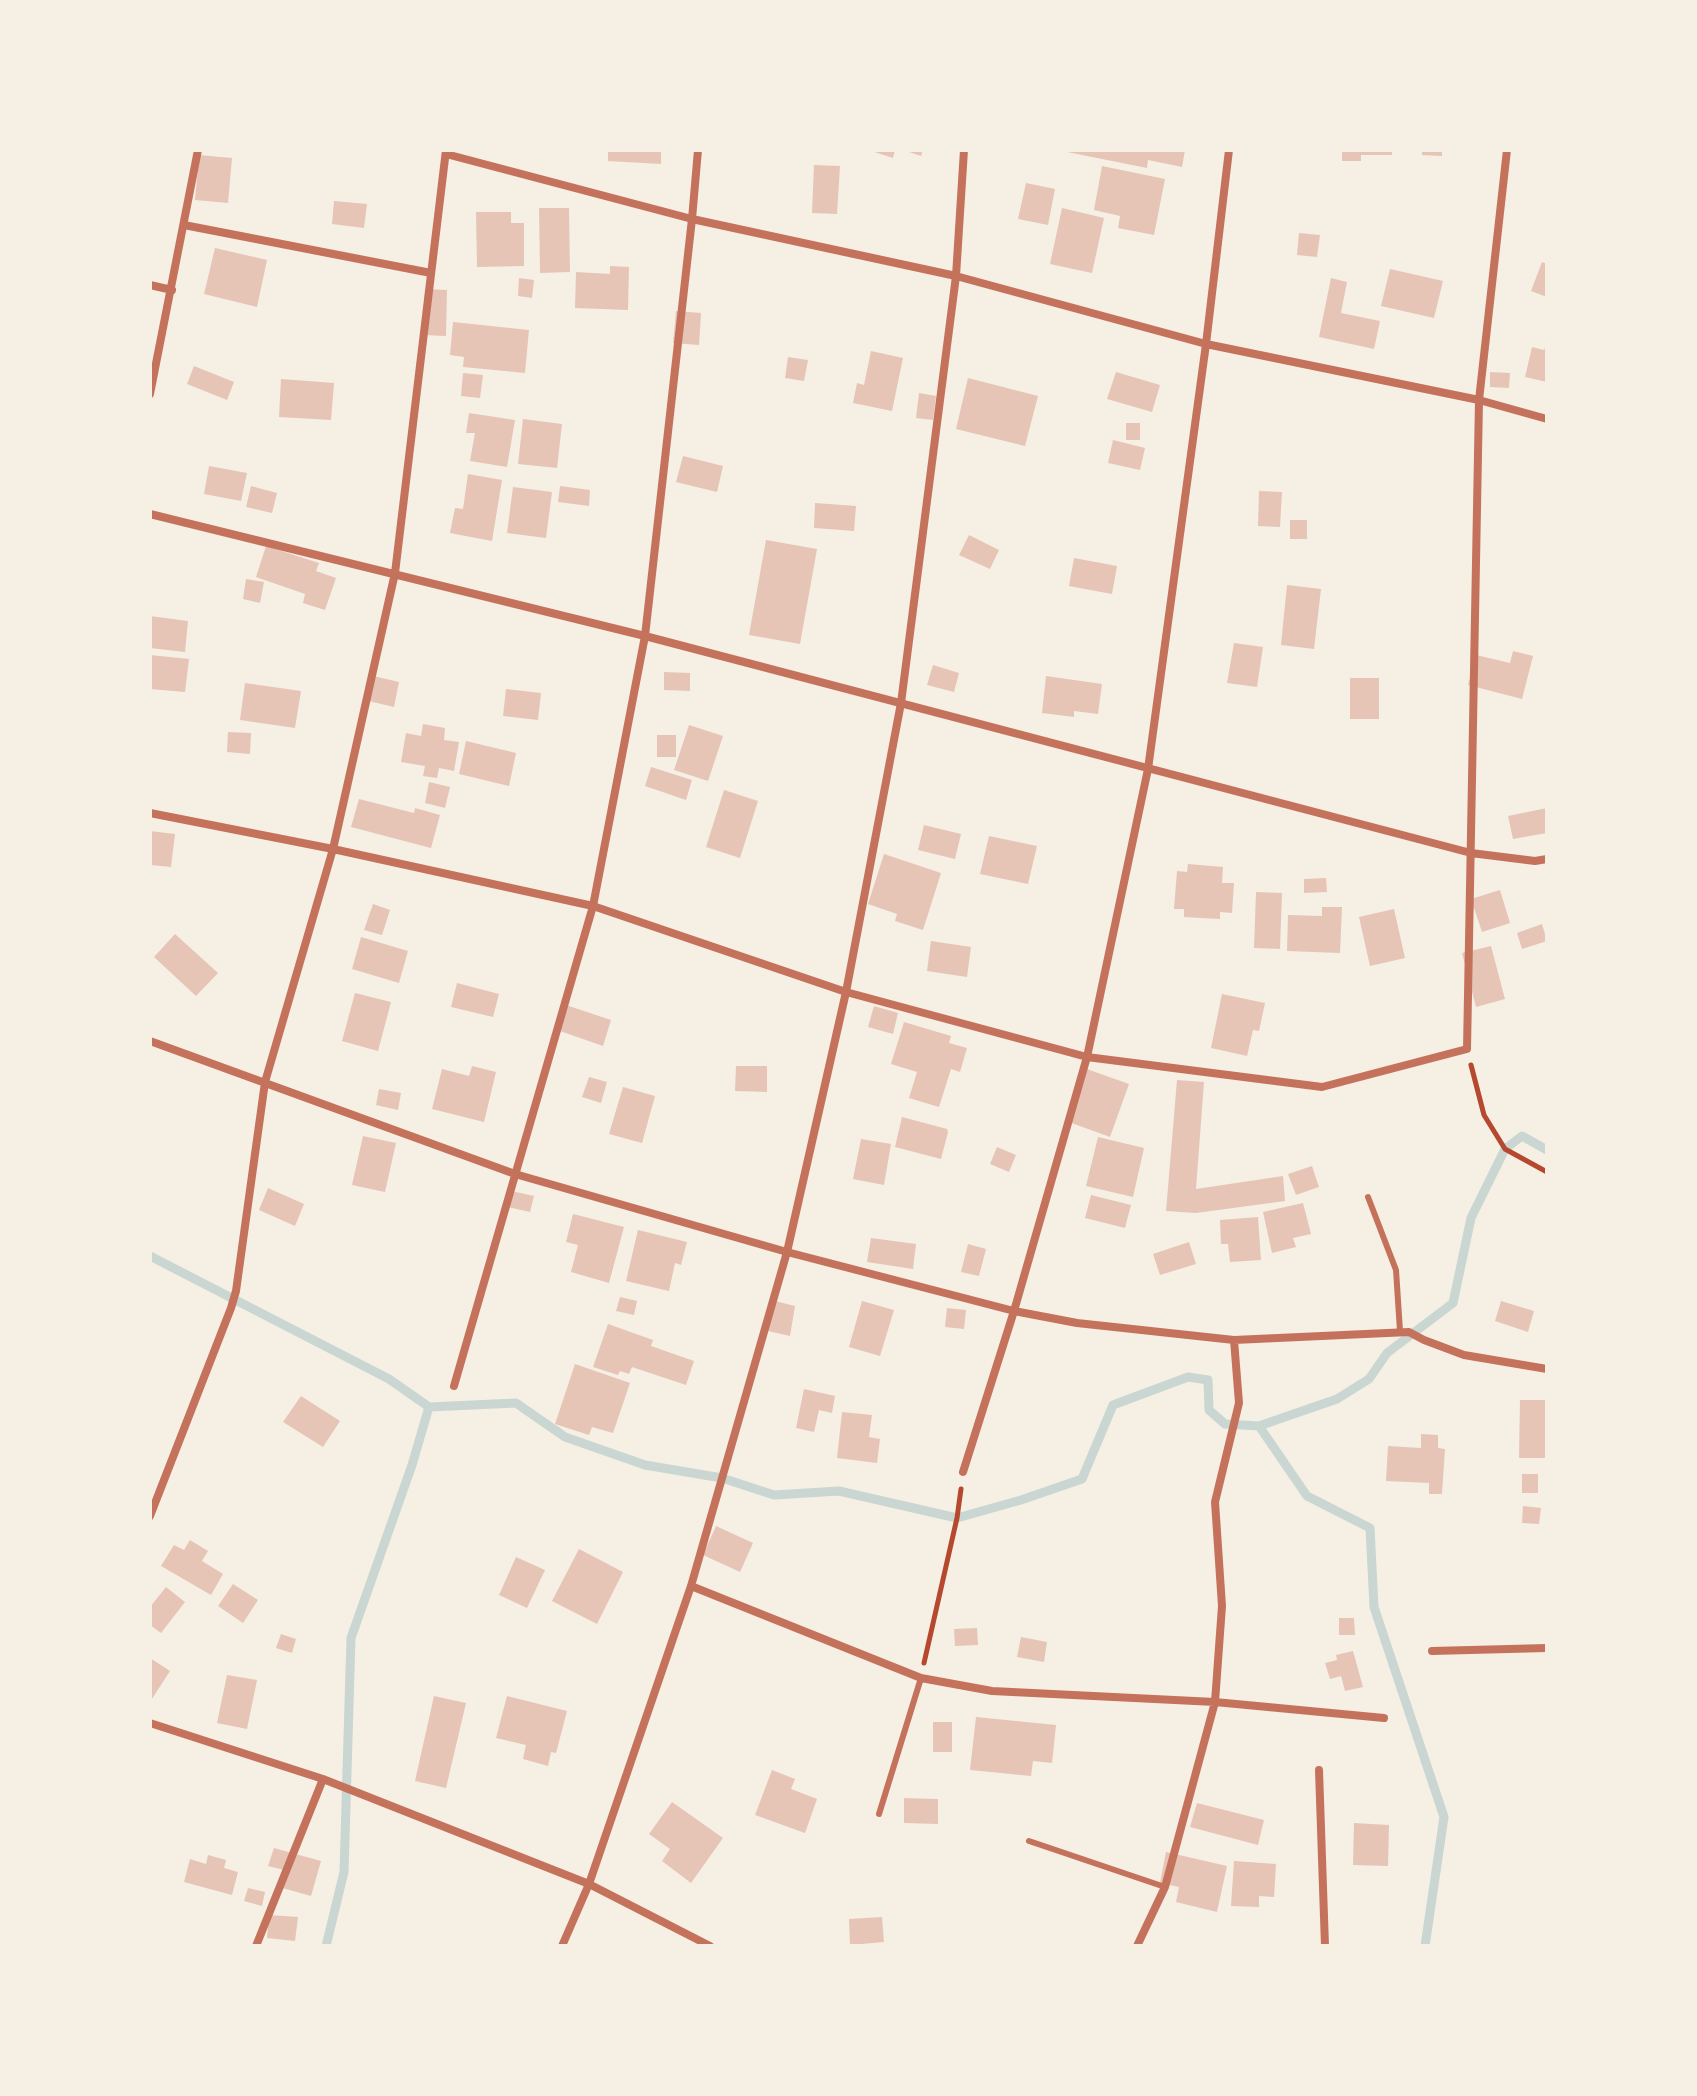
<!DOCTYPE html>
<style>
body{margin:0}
#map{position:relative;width:1697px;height:2096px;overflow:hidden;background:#f6efe4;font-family:"PT Sans Narrow",sans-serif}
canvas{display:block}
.frame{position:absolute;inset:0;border:152px solid #f6efe4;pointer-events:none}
</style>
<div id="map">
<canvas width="1697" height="2096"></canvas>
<div class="frame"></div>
</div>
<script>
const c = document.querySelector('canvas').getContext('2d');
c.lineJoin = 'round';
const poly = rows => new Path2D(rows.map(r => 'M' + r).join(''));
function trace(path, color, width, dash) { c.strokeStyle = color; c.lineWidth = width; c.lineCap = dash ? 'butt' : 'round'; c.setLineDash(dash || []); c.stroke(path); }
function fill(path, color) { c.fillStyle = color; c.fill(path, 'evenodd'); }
trace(poly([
 [150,1256,389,1379,429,1407,516,1403,565,1437,645,1465,722,1478,774,1495,839,1491,957,1518,1021,1500,1082,1479,1113,1405,1188,1377,1208,1380,1209,1410,1225,1424,1259,1426,1337,1399,1369,1379,1387,1353,1453,1303,1471,1218,1505,1149,1522,1136,1547,1150],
 [1259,1426,1307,1496,1370,1528,1374,1607,1444,1817,1425,1946],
 [326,1946,344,1872,351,1638,412,1465,429,1407]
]), '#c9d6d2', 9);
fill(poly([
 [608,150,661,150,661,164,608,161],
 [868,150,895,150,893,158],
 [903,150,923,150,921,156],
 [1062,150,1185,150,1182,167,1148,160,1147,168,1062,151],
 [1342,150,1392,150,1392,155,1361,155,1361,161,1342,161],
 [1422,150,1442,150,1442,156,1422,155],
 [199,155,232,158,228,203,195,200],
 [814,165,840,166,837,214,812,213],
 [1102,166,1165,179,1154,235,1118,228,1120,216,1094,210],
 [1026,183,1055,189,1048,225,1018,219],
 [334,201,367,204,364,228,332,224],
 [539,208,569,208,570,272,540,273],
 [1062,208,1104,218,1092,273,1050,264],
 [476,212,511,212,511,223,524,223,524,266,477,267],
 [1299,233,1320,235,1317,257,1297,255],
 [215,248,267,260,257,307,204,294],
 [1542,262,1547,264,1547,297,1531,291],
 [610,266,629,267,628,310,575,308,576,272,610,274],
 [1390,269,1443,281,1434,318,1381,306],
 [519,278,534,280,532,298,518,296],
 [1331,278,1347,282,1341,313,1380,321,1374,349,1319,337],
 [425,289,447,290,446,336,423,335],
 [676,311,701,313,699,345,673,343],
 [453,322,529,330,525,373,463,367,464,357,450,355],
 [1547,343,1547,382,1525,377,1532,347,1544,350],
 [871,351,903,358,892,411,853,403,857,383,864,385],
 [788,357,808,360,804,381,785,378],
 [194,366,234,382,227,400,187,384],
 [1116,372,1160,385,1152,412,1107,399],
 [1490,372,1510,373,1509,388,1490,387],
 [463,373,483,375,480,398,461,396],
 [968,378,1038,396,1025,446,956,429],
 [281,379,334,383,331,420,279,417],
 [919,393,936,396,933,420,916,418],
 [469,413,515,420,507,467,470,461,475,433,466,433],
 [523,419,562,424,557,468,518,464],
 [1126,423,1140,423,1140,440,1126,440],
 [1113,440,1145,448,1140,470,1108,463],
 [683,456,723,466,717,492,676,482],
 [209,466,247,473,241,501,204,494],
 [468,474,502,480,492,541,450,533,455,508,463,509],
 [251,486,277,493,272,513,246,507],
 [560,486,590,490,589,506,558,502],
 [513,487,552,492,546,538,507,533],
 [1259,491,1282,492,1280,527,1258,526],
 [815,503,856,506,854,531,814,528],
 [1290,520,1307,520,1307,539,1290,539],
 [969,535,999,550,990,569,959,555],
 [766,540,817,549,800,644,749,635],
 [266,546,319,563,316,571,336,578,325,610,303,603,305,594,256,577],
 [1074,558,1117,566,1112,594,1069,586],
 [246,579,264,582,260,603,243,599],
 [1287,585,1321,589,1314,649,1281,645],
 [150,616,188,621,185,652,150,648],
 [1234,643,1263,647,1257,687,1227,683],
 [1513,651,1533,656,1522,699,1468,685,1476,655,1510,663],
 [150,655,189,659,185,692,150,689],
 [933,665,959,673,954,692,927,685],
 [664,672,690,673,690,691,664,690],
 [369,675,399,682,394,707,364,700],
 [1046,676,1102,684,1098,714,1074,711,1074,717,1042,713],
 [1350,678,1379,678,1379,719,1350,719],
 [245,683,301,691,295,728,240,720],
 [506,689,541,693,538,720,503,716],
 [423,724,445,728,444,740,459,742,454,771,439,768,437,778,423,776,425,766,401,762,406,733,421,736],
 [689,725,723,736,708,781,674,770],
 [228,732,251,733,250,754,227,752],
 [657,735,676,735,676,757,657,757],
 [466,741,516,753,509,786,459,774],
 [651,767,692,780,686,800,645,786],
 [429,782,450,787,445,808,425,803],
 [724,790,758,801,740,858,706,847],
 [359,799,414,813,415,808,440,815,431,848,351,827],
 [1547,808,1547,833,1513,839,1508,816],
 [924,825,961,834,955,859,918,850],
 [150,831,175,834,171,867,150,865],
 [989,836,1037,846,1028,884,980,874],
 [884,854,941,873,923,930,895,921,897,914,868,904],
 [1188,864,1223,867,1222,883,1234,883,1232,913,1220,912,1220,919,1184,917,1184,909,1174,909,1177,871,1187,872],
 [1326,878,1327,892,1304,893,1304,879],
 [1500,890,1510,923,1482,932,1471,899],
 [1256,892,1282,893,1280,949,1254,948],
 [373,904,390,910,382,935,364,930],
 [1322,907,1342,907,1340,953,1287,951,1288,915,1322,916],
 [1394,909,1405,958,1370,966,1359,917],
 [1542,924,1547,941,1522,949,1517,933],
 [175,934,218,973,196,996,154,957],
 [361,937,408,951,399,983,352,969],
 [931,941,971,947,967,977,927,971],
 [1491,946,1505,999,1476,1007,1462,953],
 [457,983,499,994,493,1017,451,1007],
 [355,993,391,1002,378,1051,342,1041],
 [1222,994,1265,1003,1259,1031,1253,1030,1247,1056,1211,1048],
 [566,1005,611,1020,603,1046,557,1030],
 [874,1006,898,1013,893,1034,868,1027],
 [904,1022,951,1036,949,1043,967,1048,960,1072,951,1069,939,1107,909,1098,917,1072,891,1064],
 [472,1066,496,1072,484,1122,432,1109,442,1069,469,1076],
 [736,1066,767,1066,767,1092,735,1091],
 [1084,1068,1129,1084,1110,1137,1066,1121],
 [589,1077,607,1082,601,1103,582,1097],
 [1177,1080,1204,1082,1196,1189,1283,1176,1285,1201,1196,1213,1166,1211],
 [623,1087,655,1096,642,1143,609,1134],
 [379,1089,401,1093,398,1110,376,1105],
 [902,1117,947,1129,948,1132,941,1159,895,1147],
 [363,1136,396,1143,385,1192,352,1185],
 [1098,1137,1144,1148,1133,1197,1086,1186],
 [861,1139,891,1144,884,1185,853,1179],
 [997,1147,1016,1155,1009,1172,990,1164],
 [1312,1166,1319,1187,1296,1195,1288,1174],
 [268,1188,304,1204,295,1226,259,1210],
 [507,1190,534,1196,530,1212,503,1206],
 [1091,1195,1131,1205,1125,1228,1085,1218],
 [1303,1203,1311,1234,1293,1238,1296,1247,1272,1253,1263,1212],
 [573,1214,624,1227,609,1283,571,1272,578,1245,566,1242],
 [1258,1217,1261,1260,1230,1262,1228,1244,1221,1244,1220,1220],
 [638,1230,687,1242,681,1265,675,1263,669,1291,626,1281],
 [871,1238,916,1244,913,1269,867,1262],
 [1189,1242,1196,1264,1160,1275,1153,1254],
 [968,1244,986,1249,979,1276,961,1272],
 [620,1297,637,1301,634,1315,616,1311],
 [775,1301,795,1306,790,1336,768,1331],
 [862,1301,894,1310,880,1356,849,1347],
 [1501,1301,1534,1311,1528,1332,1495,1321],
 [947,1308,966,1310,964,1329,945,1327],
 [608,1324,653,1340,651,1346,694,1361,686,1385,632,1367,629,1374,620,1371,618,1375,593,1367],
 [575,1364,630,1383,613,1433,592,1427,589,1435,555,1424],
 [804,1389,835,1396,832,1413,819,1410,814,1432,796,1428],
 [301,1396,340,1421,323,1447,283,1422],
 [1520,1400,1547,1400,1547,1458,1519,1458],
 [842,1412,872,1415,869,1437,880,1439,877,1463,837,1458],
 [1421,1434,1438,1435,1438,1448,1445,1449,1442,1494,1429,1494,1429,1483,1386,1481,1388,1446,1421,1448],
 [1522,1474,1538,1474,1538,1493,1522,1493],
 [1523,1506,1541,1508,1539,1524,1522,1523],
 [716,1526,753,1543,740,1572,703,1555],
 [190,1540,208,1551,202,1561,223,1574,211,1595,161,1566,174,1545,184,1550],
 [579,1549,623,1572,597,1624,552,1601],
 [516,1557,545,1570,527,1608,499,1595],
 [233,1584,258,1600,243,1623,218,1606],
 [166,1587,185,1602,161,1633,150,1625,150,1607],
 [1339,1618,1354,1618,1355,1635,1339,1635],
 [977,1628,978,1645,955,1646,954,1629],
 [281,1634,296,1639,292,1653,276,1648],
 [1021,1637,1047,1642,1044,1662,1017,1657],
 [1353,1651,1363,1687,1345,1691,1341,1676,1330,1679,1325,1663,1337,1660,1336,1655],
 [150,1658,170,1671,150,1702],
 [227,1675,257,1680,247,1729,217,1723],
 [434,1696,466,1703,446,1788,415,1781],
 [507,1696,567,1711,556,1753,551,1752,548,1766,523,1759,526,1745,496,1738],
 [976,1717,1056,1725,1052,1763,1033,1761,1031,1776,970,1770],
 [933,1722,952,1722,952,1752,933,1752],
 [772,1770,795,1779,791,1789,817,1799,805,1833,755,1815],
 [904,1798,938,1799,938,1824,904,1823],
 [672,1802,723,1838,691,1883,662,1861,670,1849,649,1834],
 [1197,1803,1264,1820,1258,1845,1190,1827],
 [1354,1823,1389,1825,1388,1866,1353,1865],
 [274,1848,321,1861,311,1896,279,1887,284,1870,268,1866],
 [1166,1852,1227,1866,1217,1912,1176,1902,1179,1887,1160,1883],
 [208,1855,226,1860,224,1868,238,1872,232,1895,184,1882,190,1859,206,1864],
 [1234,1861,1276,1864,1274,1897,1259,1896,1259,1907,1231,1906],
 [248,1888,265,1892,262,1906,244,1901],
 [269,1915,298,1917,295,1941,267,1938],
 [882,1917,884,1942,850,1945,849,1919]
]), '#e6c5b7');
trace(poly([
 [1471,1065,1484,1115,1505,1149,1547,1172],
 [924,1663,957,1518,961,1489]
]), '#b5482f', 5);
trace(poly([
 [1368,1197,1396,1270,1400,1331],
 [879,1814,921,1678],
 [1029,1841,1165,1887]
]), '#c5725c', 6);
trace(poly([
 [446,154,692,219,956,276,1206,344,1479,400,1547,419],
 [184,225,431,273],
 [150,285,172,290],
 [150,394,198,150],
 [150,514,645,636,1471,853,1535,861,1547,859],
 [150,813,333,849,593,906,846,992,1087,1057,1322,1087,1467,1049,1479,400,1507,150],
 [150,1041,515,1174,787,1252,1014,1311,1077,1323,1234,1340,1409,1332,1424,1340,1464,1355,1547,1369],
 [454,1386,593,906,645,636,692,219,698,150],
 [963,1472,1014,1311,1087,1057,1148,769,1206,344,1229,150],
 [150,1516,231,1308,236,1291,265,1082,333,849,395,573,446,150],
 [691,1586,921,1678,992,1691,1215,1702,1384,1718],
 [1432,1651,1547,1648],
 [150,1723,323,1779,589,1884,710,1946],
 [1319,1770,1325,1946],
 [256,1946,323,1779],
 [562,1946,589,1884,691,1586,787,1252,846,992,901,703,956,276,964,150],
 [1137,1946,1165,1887,1215,1702,1222,1606,1215,1502,1239,1403,1234,1340]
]), '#c5725c', 8);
</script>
